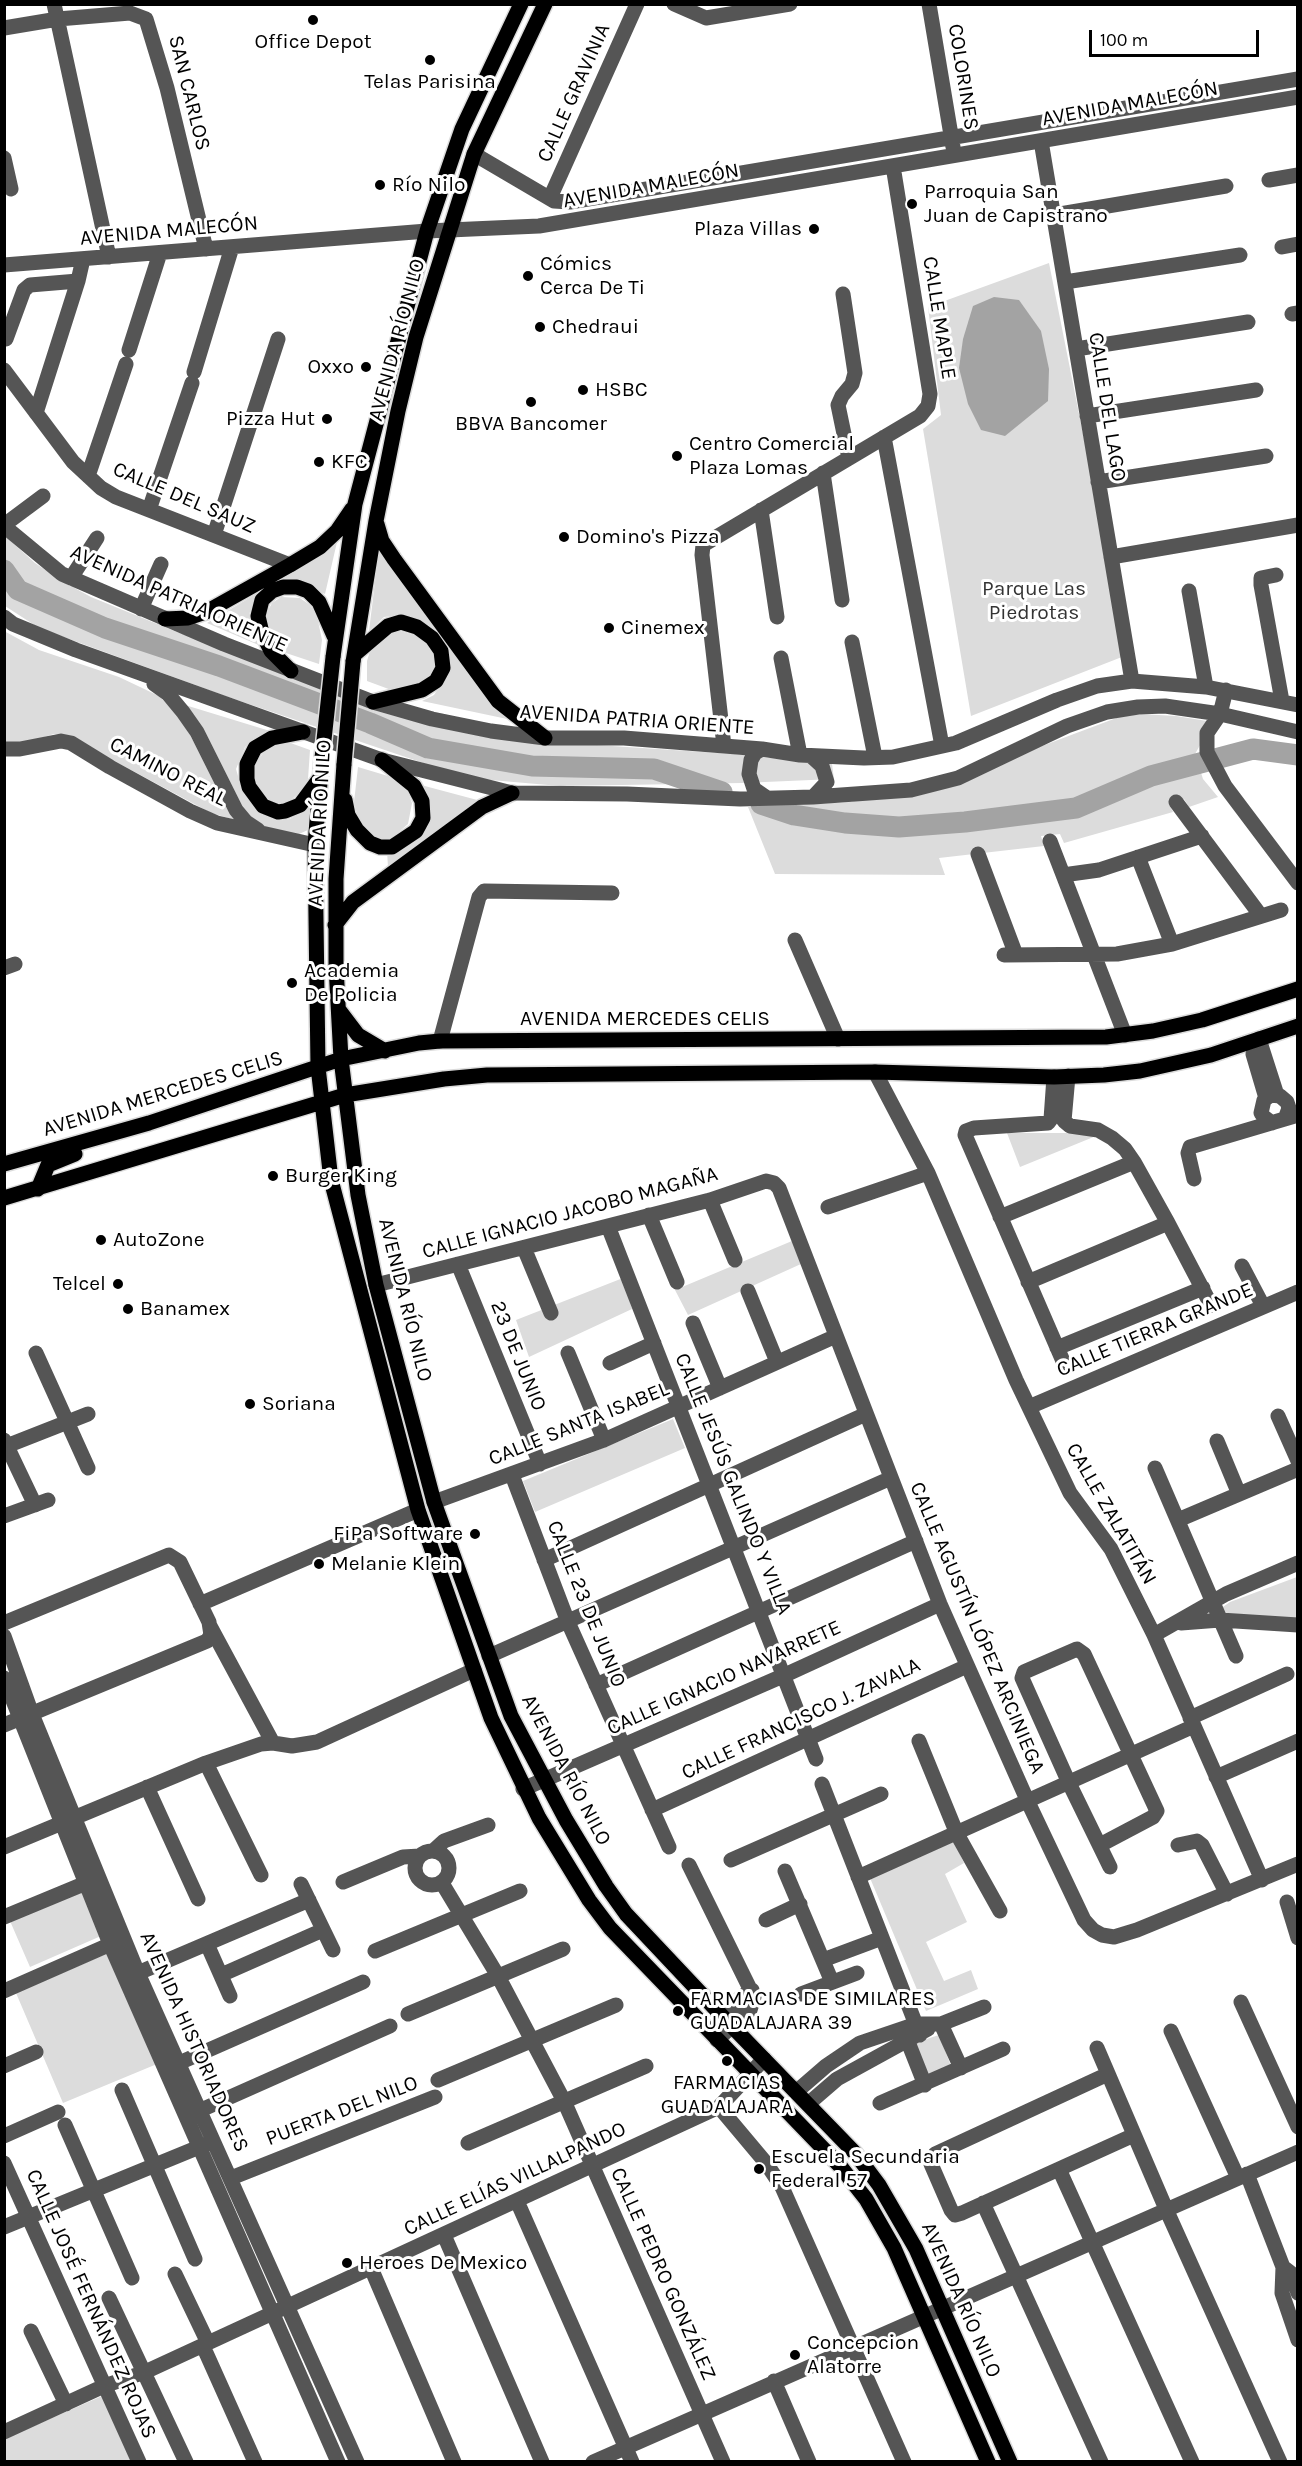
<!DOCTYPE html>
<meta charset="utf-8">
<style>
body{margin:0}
#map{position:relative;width:1302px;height:2466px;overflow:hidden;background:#fff;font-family:Karla,sans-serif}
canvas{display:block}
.frame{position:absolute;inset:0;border:6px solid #000;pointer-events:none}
.scale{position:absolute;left:1089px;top:30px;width:170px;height:27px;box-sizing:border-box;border:3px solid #000;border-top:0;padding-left:8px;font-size:18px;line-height:21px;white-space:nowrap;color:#000;-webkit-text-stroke:4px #fff;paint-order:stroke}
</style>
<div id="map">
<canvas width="1302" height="2466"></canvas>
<div class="frame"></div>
<div class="scale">100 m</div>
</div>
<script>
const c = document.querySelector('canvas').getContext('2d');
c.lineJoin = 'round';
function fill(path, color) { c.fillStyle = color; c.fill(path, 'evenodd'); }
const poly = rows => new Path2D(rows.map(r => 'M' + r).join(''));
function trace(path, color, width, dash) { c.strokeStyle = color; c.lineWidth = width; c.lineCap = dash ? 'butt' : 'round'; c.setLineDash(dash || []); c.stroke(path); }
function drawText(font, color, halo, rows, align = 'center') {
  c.font = font + ' Karla,sans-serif'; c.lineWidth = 6; c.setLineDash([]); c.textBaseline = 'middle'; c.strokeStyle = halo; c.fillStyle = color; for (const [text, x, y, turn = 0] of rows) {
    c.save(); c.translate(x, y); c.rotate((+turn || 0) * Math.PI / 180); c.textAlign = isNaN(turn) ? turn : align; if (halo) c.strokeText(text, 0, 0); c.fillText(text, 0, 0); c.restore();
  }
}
fill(poly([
 [1049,263,1127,655,971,716,923,429,941,415,928,307],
 [4,535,35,563,62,581,91,597,177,632,317,684,566,743,734,754,832,764,834,779,742,783,560,786,479,779,441,769,228,697,39,628,5,606],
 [337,542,325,594,288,578,258,595,249,614,252,634,261,646,207,623,320,556],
 [379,549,512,720,422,701,434,695,447,675,429,627,414,618,400,615,384,617,369,631],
 [281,597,300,598,310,605,317,616,322,640,319,664,280,651,271,641,263,620,272,603],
 [397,630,417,636,427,644,435,658,434,671,428,681,394,691,367,681,367,661,370,651,387,636],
 [4,631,39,650,119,677,159,696,180,718,204,759,224,804,235,820,211,813,68,736,54,734,31,741,5,744],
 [185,705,270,731,253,739,245,747,236,769,242,790,257,810,277,821,290,819,310,807,310,829,297,835,259,826,242,810],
 [1141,714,1176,716,1213,722,1195,754,1203,779,1218,797,1189,807,1184,799,1169,804,1173,812,1064,843,1060,834,1041,836,1044,846,939,858,945,875,775,874,748,807,851,802,1042,746,1119,717],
 [285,741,310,750,308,779,304,788,290,801,281,804,273,803,266,798,255,783,253,767,267,748],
 [358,767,398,779,408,792,412,803,408,824,392,838,380,839,368,834,359,822,354,802],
 [421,785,481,801,466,808,388,867,387,851,419,834],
 [1007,1133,1069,1133,1096,1136,1020,1167],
 [792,1241,801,1264,688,1315,675,1290],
 [623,1278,632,1309,529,1357,516,1320],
 [673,1419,685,1448,535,1512,523,1481],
 [1297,1577,1297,1622,1226,1618,1220,1609,1230,1602],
 [954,1841,964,1863,945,1874,967,1922,926,1942,944,1981,971,1970,978,1989,926,2011,870,1878],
 [83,1891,101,1936,30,1967,10,1921],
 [108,1953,157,2064,63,2103,16,1993],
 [939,2035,951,2066,926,2078,911,2044],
 [102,2396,134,2461,5,2461,4,2439]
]), '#dcdcdc');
fill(poly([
 [994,297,1019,300,1041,331,1049,369,1048,401,1005,436,981,430,968,404,959,368,963,339,973,306]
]), '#a3a3a3');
trace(poly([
 [4,570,18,590,105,628,219,666,370,723,428,748,532,766,654,769,722,792],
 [761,804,794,815,845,823,899,827,965,822,1076,808,1151,776,1253,749,1298,755]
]), '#a3a3a3', 21);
const major = poly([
 [377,524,382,541,394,559,498,701,545,738],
 [165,619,188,618,206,612,290,565,320,547,337,531,352,509],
 [355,654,388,626,401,622,417,627,432,638,441,651,443,668,436,681,422,690,373,702],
 [333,657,355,504,427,231,462,129,521,4],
 [353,662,376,521,398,411,416,337,474,154,545,4],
 [291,671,271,651,262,633,258,616,262,600,272,591,283,587,297,587,308,591,319,602,334,636],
 [303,732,272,738,255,748,247,764,247,779,249,787,263,806,278,812,285,811,300,805,320,778],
 [322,758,315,845,318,1067,331,1180,418,1510,491,1718,539,1818,589,1900,610,1928,840,2166,866,2199,894,2248,988,2462],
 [344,764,336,879,336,966,341,1059,358,1195,376,1285,434,1502,511,1716,566,1820,606,1886,626,1914,724,2018,855,2153,879,2185,916,2249,1010,2462],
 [345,800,348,815,357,830,370,843,380,847,392,847,416,831,423,818,422,801,414,786,382,760],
 [335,925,353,902,482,807,512,793],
 [339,1010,358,1035,385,1051],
 [4,1164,149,1123,341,1059,419,1043,440,1041,1106,1037,1153,1031,1202,1020,1298,989],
 [38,1189,48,1165,75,1154],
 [4,1198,345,1095,444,1079,487,1075,875,1072,1054,1077,1104,1075,1140,1071,1211,1055,1298,1026]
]);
trace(major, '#dbdbdb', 18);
trace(poly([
 [54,4,109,257],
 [674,4,706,18,790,4],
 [929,4,953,147],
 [4,28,58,19,130,13,146,19,167,88,206,249],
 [1041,141,1132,681],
 [474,154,554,201,570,202,1298,79],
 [4,158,11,189],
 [1269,180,1298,175],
 [550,198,637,4],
 [1054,215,1226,186],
 [1282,247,1298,244],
 [4,265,427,231,539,226,1298,97],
 [1065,282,1240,255],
 [843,294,855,373,852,384,842,396,838,405,849,458],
 [1292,314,1298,313],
 [6,339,24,290,30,285,78,281],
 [1076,349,1248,322],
 [129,350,160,253],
 [4,370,73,462,101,488,116,497,290,565],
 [194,372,232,247],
 [36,413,78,281,83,259],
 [1087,416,1256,390],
 [884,437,942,746],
 [823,473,842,600],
 [88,476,126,364],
 [1098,482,1266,456],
 [149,510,192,383],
 [761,510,777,617],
 [4,525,43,496],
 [4,526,62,574,224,644,373,702,432,719,491,731,545,738,624,738,762,749,800,755,864,758,893,757,956,743,1057,700,1097,686,1132,681,1206,687,1298,705],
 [214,535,278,339],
 [1111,557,1298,525],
 [1276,575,1261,578,1261,585,1282,701],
 [71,578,97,538],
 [1189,591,1206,687],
 [141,609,161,564],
 [4,617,13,624,76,650,382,760,512,793,627,794,740,799,813,797,911,790,958,778,1067,726,1107,712,1138,707,1165,706,1220,714,1298,732],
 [852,642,875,757],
 [781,658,800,755],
 [154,684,168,694,183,712,197,732,236,810,246,822,258,830],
 [1226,690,1220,714,1207,733,1207,752,1225,786,1298,883],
 [724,746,702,555,703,545,920,416,928,406,930,394,893,166],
 [4,749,20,749,61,741,71,743,110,767,190,811,217,823,315,845],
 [762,749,755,753,751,760,749,774,754,789,767,798],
 [811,756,822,766,827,782,813,797],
 [1176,802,1261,916],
 [1050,841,1125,1035],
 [978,854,1016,955],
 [1138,857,1172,944],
 [1063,875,1099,870,1202,836],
 [795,940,838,1039],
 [1004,955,1117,954,1172,944,1281,910],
 [4,968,15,964],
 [1259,1039,1277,1095],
 [440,1041,479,897,484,891,612,893],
 [1253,1054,1266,1098],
 [875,1072,928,1173,1016,1380,1070,1493,1111,1549,1154,1635,1262,1880],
 [1068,1076,1064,1121,1070,1126,1098,1130,1112,1138,1125,1149,1134,1162,1168,1223,1211,1305],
 [1054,1077,1051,1119,1048,1123,974,1128,966,1131,965,1135,1066,1368],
 [1272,1123,1264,1117,1261,1113,1264,1100,1271,1095,1280,1096,1287,1102,1289,1108,1285,1119],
 [1194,1179,1188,1153,1190,1147,1298,1115],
 [710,1200,735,1260],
 [828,1207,928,1173],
 [649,1215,677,1282],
 [1000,1217,1134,1162],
 [608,1226,816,1759],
 [524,1248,551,1313],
 [458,1264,540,1464],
 [1242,1266,1263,1306],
 [1028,1282,1168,1223],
 [376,1285,710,1200,766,1181,774,1183,779,1188,940,1604,1028,1802,1084,1920,1093,1930,1102,1935,1114,1937,1137,1930,1298,1864],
 [748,1291,777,1362],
 [693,1323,720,1388],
 [1057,1348,1203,1288],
 [36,1353,88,1468],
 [568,1353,604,1440],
 [610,1363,654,1343],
 [1029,1407,1298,1292],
 [1278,1416,1298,1461],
 [4,1440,35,1505],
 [1217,1441,1239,1494],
 [4,1447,88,1414],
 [1155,1468,1236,1656],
 [512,1475,568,1622,669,1847],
 [434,1502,604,1440,836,1336],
 [4,1516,48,1500],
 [1178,1520,1298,1469],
 [544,1560,866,1414],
 [200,1604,418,1510],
 [4,1623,169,1555,180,1562,209,1622,211,1635,207,1641,4,1725],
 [1181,1623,1220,1620,1298,1625],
 [210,1626,273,1743],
 [1154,1635,1226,1594,1298,1563],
 [4,1636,32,1714,138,1973,357,2462],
 [489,1656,891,1478],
 [4,1678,110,1944,338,2462],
 [596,1685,916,1541],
 [1190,1718,1287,1674],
 [919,1741,957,1834,1000,1911],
 [206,1763,261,1875],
 [1216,1777,1298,1741],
 [822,1784,920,2035],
 [147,1787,198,1899],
 [523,1789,785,1675,940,1604],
 [652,1810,967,1666],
 [1100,1845,1153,1817,1157,1811,1084,1654,1077,1649,1024,1672,1022,1678,1069,1783,1110,1867],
 [1178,1845,1197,1841,1202,1845,1227,1894],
 [4,1847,206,1763,261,1744,273,1743,292,1746,317,1742,474,1670],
 [433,1851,444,1841,488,1825],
 '415 1868a17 17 0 1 1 34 0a17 17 0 1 1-34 0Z',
 [731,1860,881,1794],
 [689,1865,754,1997,750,2010,717,2040],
 [785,1871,832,1982],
 [858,1877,1194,1726],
 [343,1882,403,1857,420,1856],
 [442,1883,498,1976,564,2101,723,2462],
 [301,1884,333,1950],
 [1287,1902,1298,1938],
 [4,1917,86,1883],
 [766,1920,800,1904],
 [207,1944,230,1996],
 [375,1951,520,1891],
 [823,1960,882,1938],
 [138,1973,309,1900],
 [221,1975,323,1930],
 [4,1991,120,1940],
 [801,1994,857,1973],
 [1241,2002,1298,2127],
 [408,2014,563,1949],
 [724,2018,740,1998,752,1990],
 [941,2024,961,2068],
 [1171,2031,1238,2178],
 [908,2042,925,2085],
 [1097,2048,1166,2209,1280,2462],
 [179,2063,363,1982],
 [4,2066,36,2052],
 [1108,2074,935,2154,931,2164,951,2210,955,2215,962,2213,1134,2135],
 [438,2080,616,2005],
 [122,2090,195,2259],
 [796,2092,826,2066,860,2043,916,2024,941,2024,984,2007],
 [880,2103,1003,2049],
 [808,2104,837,2079,928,2029],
 [719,2107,766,2163,782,2187,904,2462],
 [201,2110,390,2026],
 [65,2125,132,2278],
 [4,2136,58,2112],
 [468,2143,646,2066],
 [4,2163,139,2462],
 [1059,2169,1192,2462],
 [1247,2174,1283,2267,1282,2293,1298,2340],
 [231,2178,435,2097],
 [517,2201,632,2462],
 [983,2203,1101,2462],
 [4,2227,209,2143],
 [444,2235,542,2462],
 [1283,2267,1292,2274,1298,2293],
 [371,2268,454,2462],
 [175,2274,208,2343],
 [109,2298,186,2462],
 [31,2331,66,2404],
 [203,2346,255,2462],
 [774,2381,809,2462],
 [4,2432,104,2386,145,2372,719,2107,764,2059],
 [593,2462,1298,2152]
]), '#555', 15);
trace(major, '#000', 15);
const majorBridge = poly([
 [322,758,333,657],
 [344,764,353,662]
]);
trace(majorBridge, '#dbdbdb', 18, []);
trace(majorBridge, '#000', 15);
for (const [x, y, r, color] of [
 [313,20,6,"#000"],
 [430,60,6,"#000"],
 [380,185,6,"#000"],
 [912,204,6,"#000"],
 [814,229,6,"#000"],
 [528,276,6,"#000"],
 [540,327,6,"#000"],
 [366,367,6,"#000"],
 [583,390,6,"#000"],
 [531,402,6,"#000"],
 [327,419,6,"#000"],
 [677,456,6,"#000"],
 [319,462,6,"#000"],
 [564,537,6,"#000"],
 [609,628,6,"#000"],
 [292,983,6,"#000"],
 [273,1176,6,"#000"],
 [101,1240,6,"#000"],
 [118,1284,6,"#000"],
 [128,1309,6,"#000"],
 [250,1404,6,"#000"],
 [475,1534,6,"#000"],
 [319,1564,6,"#000"],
 [678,2011,6,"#000"],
 [727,2061,6,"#000"],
 [759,2169,6,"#000"],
 [347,2263,6,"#000"],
 [795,2355,6,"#000"]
]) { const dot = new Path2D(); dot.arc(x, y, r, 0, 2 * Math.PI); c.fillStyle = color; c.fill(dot); trace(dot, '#fff', 2); }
drawText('21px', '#000', '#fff', [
 ["Office Depot",313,42,"center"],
 ["Telas Parisina",430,82,"center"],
 ["Río Nilo",392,185],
 ["Parroquia San",924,192],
 ["Juan de Capistrano",924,216],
 ["Plaza Villas",802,229,"right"],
 ["Cómics",540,264],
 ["Cerca De Ti",540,288],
 ["Chedraui",552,327],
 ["Oxxo",354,367,"right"],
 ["HSBC",595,390],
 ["Pizza Hut",315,419,"right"],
 ["BBVA Bancomer",531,424,"center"],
 ["Centro Comercial",689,444],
 ["Plaza Lomas",689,468],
 ["KFC",331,462],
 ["Domino's Pizza",576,537],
 ["Cinemex",621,628],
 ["Academia",304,971],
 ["De Policia",304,995],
 ["Burger King",285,1176],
 ["AutoZone",113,1240],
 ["Telcel",106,1284,"right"],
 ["Banamex",140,1309],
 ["Soriana",262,1404],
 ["FiPa Software",463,1534,"right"],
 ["Melanie Klein",331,1564],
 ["FARMACIAS DE SIMILARES",690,1999],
 ["GUADALAJARA 39",690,2023],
 ["FARMACIAS",727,2083,"center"],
 ["GUADALAJARA",727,2107,"center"],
 ["Escuela Secundaria",771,2157],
 ["Federal 57",771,2181],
 ["Heroes De Mexico",359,2263],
 ["Concepcion",807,2343],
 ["Alatorre",807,2367]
], 'left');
drawText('21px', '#000', '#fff', [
 ["COLORINES",963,77,81],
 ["SAN CARLOS",189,93,76],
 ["CALLE GRAVINIA",574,93,-66],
 ["AVENIDA MALECÓN",1130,104,-10],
 ["AVENIDA MALECÓN",651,186,-10],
 ["AVENIDA MALECÓN",169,231,-5],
 ["CALLE MAPLE",939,318,81],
 ["AVENIDA RÍO NILO",397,340,-75],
 ["CALLE DEL LAGO",1107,407,81],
 ["CALLE DEL SAUZ",184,498,23],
 ["AVENIDA PATRIA ORIENTE",179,599,24],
 ["AVENIDA PATRIA ORIENTE",637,720,4],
 ["CAMINO REAL",168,772,27],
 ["AVENIDA RÍO NILO",320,823,-87],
 ["AVENIDA MERCEDES CELIS",645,1019],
 ["AVENIDA MERCEDES CELIS",163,1094,-17],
 ["CALLE IGNACIO JACOBO MAGAÑA",570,1213,-15],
 ["AVENIDA RÍO NILO",405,1300,76],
 ["CALLE TIERRA GRANDE",1155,1330,-23],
 ["23 DE JUNIO",518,1356,68],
 ["CALLE SANTA ISABEL",579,1424,-22],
 ["CALLE JESÚS GALINDO Y VILLA",733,1484,68],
 ["CALLE ZALATITÁN",1111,1514,60],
 ["CALLE 23 DE JUNIO",586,1604,68],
 ["CALLE AGUSTÍN LÓPEZ ARCINIEGA",977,1628,67],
 ["CALLE IGNACIO NAVARRETE",724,1678,-24],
 ["CALLE FRANCISCO J. ZAVALA",801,1719,-25],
 ["AVENIDA RÍO NILO",566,1770,62],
 ["AVENIDA HISTORIADORES",194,2042,66],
 ["PUERTA DEL NILO",342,2111,-21],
 ["CALLE ELÍAS VILLALPANDO",515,2179,-25],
 ["CALLE PEDRO GONZÁLEZ",663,2274,66],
 ["AVENIDA RÍO NILO",961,2300,66],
 ["CALLE JOSÉ FERNÁNDEZ ROJAS",91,2304,66]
]);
drawText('21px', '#333', '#fff', [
 ["Parque Las",1034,589],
 ["Piedrotas",1034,613]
]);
</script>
